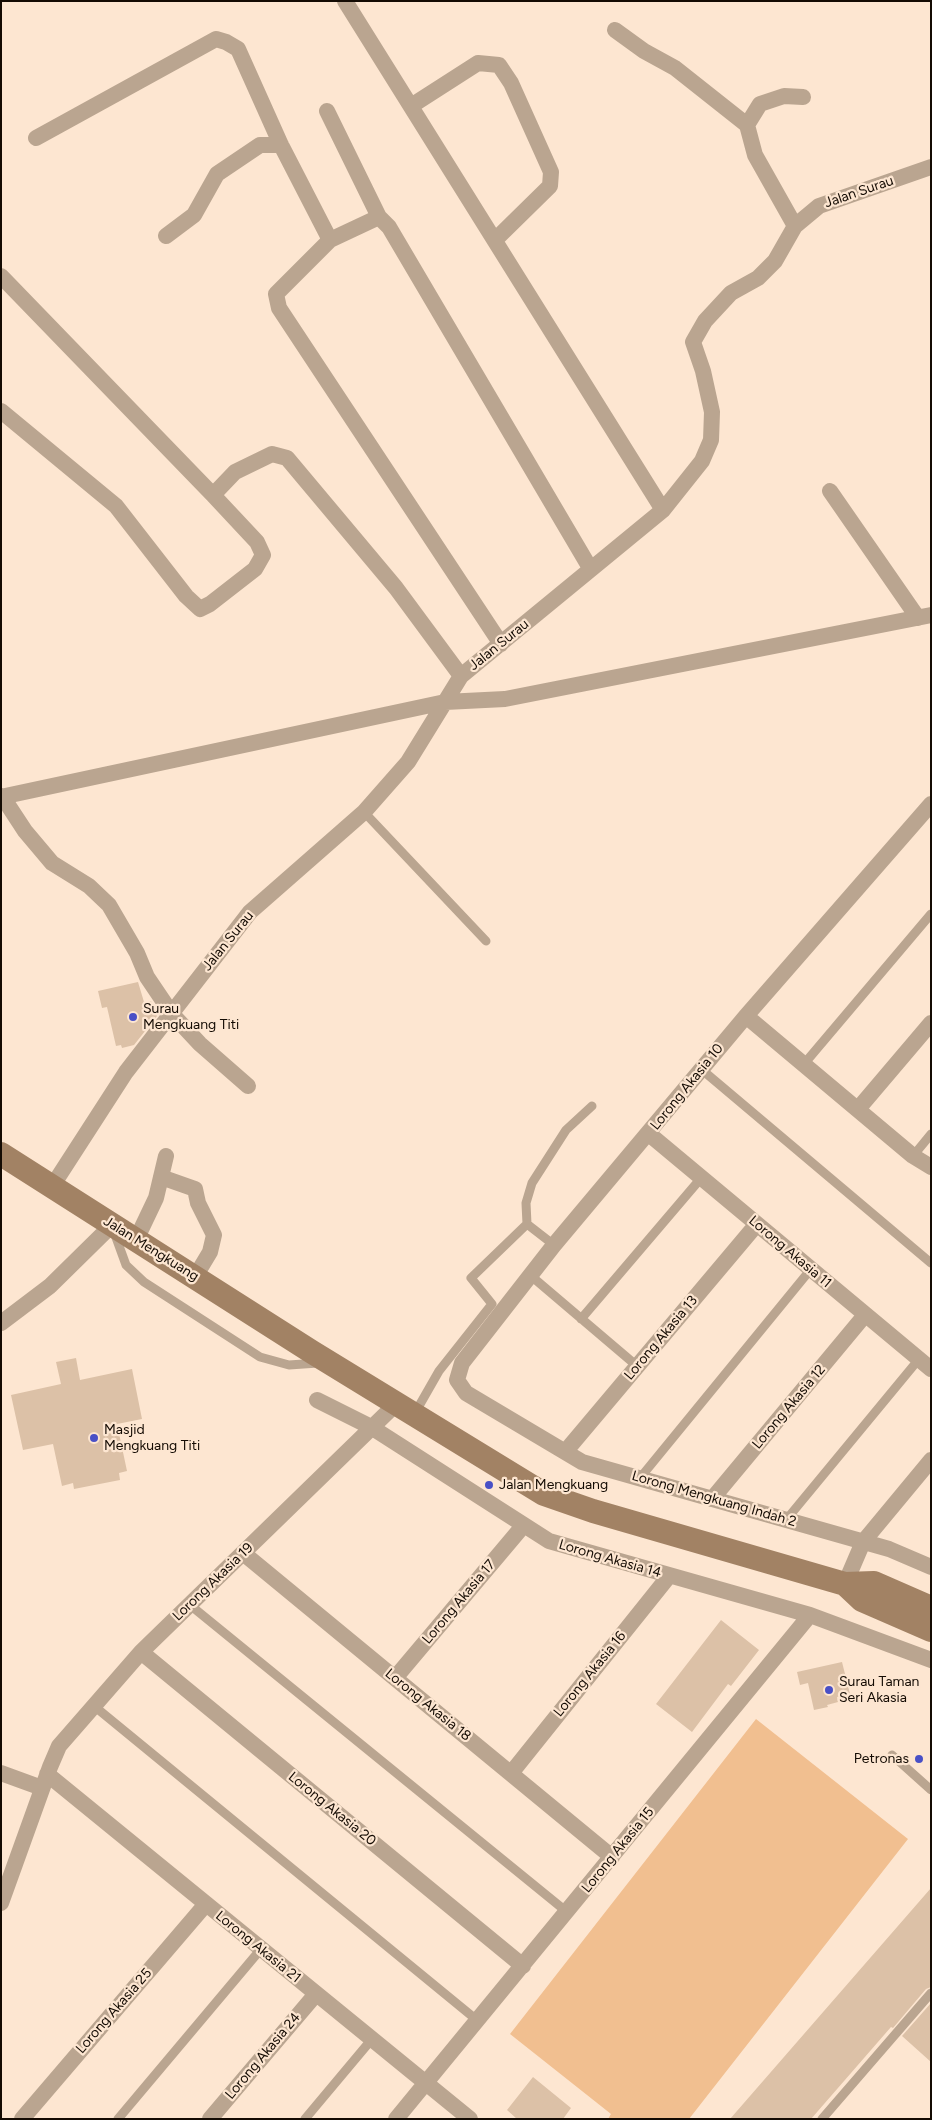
<!DOCTYPE html>
<style>
body{margin:0}
#map{position:relative;width:932px;height:2120px;overflow:hidden;background:#fde6d1;font-family:Figtree,sans-serif}
canvas{display:block}
.frame{position:absolute;inset:0;border:2px solid #140b03;pointer-events:none}
</style>
<div id="map">
<canvas width="932" height="2120"></canvas>
<div class="frame"></div>
</div>
<script>
const c = document.querySelector('canvas').getContext('2d');
c.lineJoin = 'round';
function fill(path, color) { c.fillStyle = color; c.fill(path, 'evenodd'); }
const poly = rows => new Path2D(rows.map(r => 'M' + r).join(''));
function trace(path, color, width, dash) { c.strokeStyle = color; c.lineWidth = width; c.lineCap = dash ? 'butt' : 'round'; c.setLineDash(dash || []); c.stroke(path); }
function drawText(font, color, halo, rows, align = 'center') {
  c.font = font + ' Figtree,sans-serif'; c.lineWidth = 4.5; c.setLineDash([]); c.textBaseline = 'middle'; c.strokeStyle = halo; c.fillStyle = color; for (const [text, x, y, turn = 0] of rows) {
    c.save(); c.translate(x, y); c.rotate((+turn || 0) * Math.PI / 180); c.textAlign = isNaN(turn) ? turn : align; if (halo) c.strokeText(text, 0, 0); c.fillText(text, 0, 0); c.restore();
  }
}
fill(poly([
 [756,1719,908,1839,689,2119,608,2119,611,2114,510,2034]
]), '#f1bf90');
fill(poly([
 [138,982,144,1002,151,1001,157,1016,134,1045,122,1048,121,1045,116,1046,107,1007,102,1008,98,991],
 [76,1358,80,1380,132,1369,142,1419,117,1424,127,1471,119,1473,120,1480,74,1489,73,1483,62,1486,53,1444,23,1450,11,1395,61,1384,56,1362],
 [721,1620,759,1650,731,1686,728,1684,692,1732,656,1704],
 [842,1662,850,1694,837,1697,838,1702,827,1705,828,1707,814,1710,808,1683,800,1685,797,1672],
 [931,1888,931,1987,926,1989,893,2028,891,2027,811,2119,730,2119],
 [931,2003,931,2062,902,2036],
 [533,2077,571,2108,563,2119,517,2119,507,2110]
]), '#dcc1a7');
trace(poly([
 [364,812,486,941],
 [804,1064,931,914],
 [701,1069,931,1263],
 [913,1156,931,1134],
 [527,1224,554,1245],
 [114,1232,126,1265,144,1282,260,1357,289,1365,318,1363],
 [530,1275,637,1366],
 [581,1319,702,1177],
 [415,1413,439,1371,492,1304,471,1278,527,1224,526,1203,532,1183,566,1130,592,1106],
 [640,1478,811,1269],
 [786,1520,919,1359],
 [190,1605,567,1912],
 [94,1706,478,2021],
 [892,1755,931,1790],
 [118,2119,261,1949],
 [305,2119,372,2039],
 [822,2119,931,1993]
]), '#baa590', 9);
trace(poly([
 [345,1,663,510],
 [615,30,644,51,675,68,747,125],
 [411,106,478,63,499,65,511,83,551,172,550,186,495,240],
 [327,111,379,217],
 [36,138,216,39,226,42,238,49,281,145,330,240,379,217,389,227,590,568],
 [795,226,755,155,747,125,760,104,784,96,803,97],
 [166,236,194,215,217,174,260,145,281,145],
 [330,240,276,294,279,308,501,644],
 [1,276,213,495,257,542,263,555,255,569,210,604,200,609,186,596,116,506,1,411],
 [830,491,918,618],
 [213,495,235,472,272,454,287,458,396,588,461,676],
 [2,796,25,831,52,863,89,886,109,905,137,953,147,977,172,1014,200,1044,248,1086],
 [1,797,445,702,505,699,931,615],
 [931,804,746,1016,554,1245,462,1363,457,1380,466,1393,582,1462,889,1549,931,1567],
 [746,1016,913,1156,931,1167],
 [858,1109,931,1023],
 [649,1134,931,1369],
 [161,1177,195,1189,198,1203,214,1235,210,1252,195,1277],
 [53,1185,126,1072,250,912,364,812,408,762,461,676,663,510,702,461,711,440,712,412,703,371,693,342,705,321,731,293,758,278,775,261,795,226,819,206,931,167],
 [136,1240,156,1198,166,1156],
 [1,1323,50,1286,112,1225],
 [317,1400,371,1427,549,1541,810,1615,931,1660],
 [565,1452,757,1224],
 [712,1499,865,1315],
 [243,1553,612,1857],
 [845,1584,863,1542,931,1460],
 [141,1652,523,1966],
 [395,1678,523,1526],
 [512,1772,669,1576],
 [1,1773,42,1788],
 [47,1774,470,2119],
 [1,1903,50,1767,59,1746,141,1652,396,1404],
 [22,2119,206,1904],
 [210,2119,316,1994],
 [396,2119,810,1615]
]), '#baa590', 16);
trace(poly([
 [1,1154,312,1352,544,1494,593,1511,845,1584,874,1583,931,1608],
 [845,1584,862,1600,931,1630]
]), '#a28264', 24);
for (const [x, y, r, color] of [
 [133,1017,5,"#4950c6"],
 [94,1438,5,"#4950c6"],
 [489,1485,5,"#4950c6"],
 [829,1690,5,"#4950c6"],
 [919,1759,5,"#4950c6"]
]) { const dot = new Path2D(); dot.arc(x, y, r, 0, 2 * Math.PI); c.fillStyle = color; c.fill(dot); trace(dot, '#fde6d1', 2); }
drawText('14px', '#140b03', '#fde6d1', [
 ["Jalan Surau",859,192,-19],
 ["Jalan Surau",499,645,-39],
 ["Jalan Surau",228,941,-51],
 ["Lorong Akasia 10",687,1087,-51],
 ["Jalan Mengkuang",151,1249,32],
 ["Lorong Akasia 11",790,1252,40],
 ["Lorong Akasia 13",661,1338,-50],
 ["Lorong Akasia 12",789,1407,-50],
 ["Lorong Mengkuang Indah 2",714,1499,16],
 ["Lorong Akasia 14",610,1559,16],
 ["Lorong Akasia 19",213,1582,-44],
 ["Lorong Akasia 17",459,1602,-50],
 ["Lorong Akasia 16",590,1674,-51],
 ["Lorong Akasia 18",428,1705,39],
 ["Lorong Akasia 20",332,1809,39],
 ["Lorong Akasia 15",618,1850,-51],
 ["Lorong Akasia 21",258,1947,39],
 ["Lorong Akasia 25",114,2011,-49],
 ["Lorong Akasia 24",263,2056,-50]
]);
drawText('14px', '#140b03', '#fde6d1', [
 ["Surau",143,1009],
 ["Mengkuang Titi",143,1025],
 ["Masjid",104,1430],
 ["Mengkuang Titi",104,1446],
 ["Jalan Mengkuang",499,1485],
 ["Surau Taman",839,1682],
 ["Seri Akasia",839,1698],
 ["Petronas",909,1759,"right"]
], 'left');
</script>
